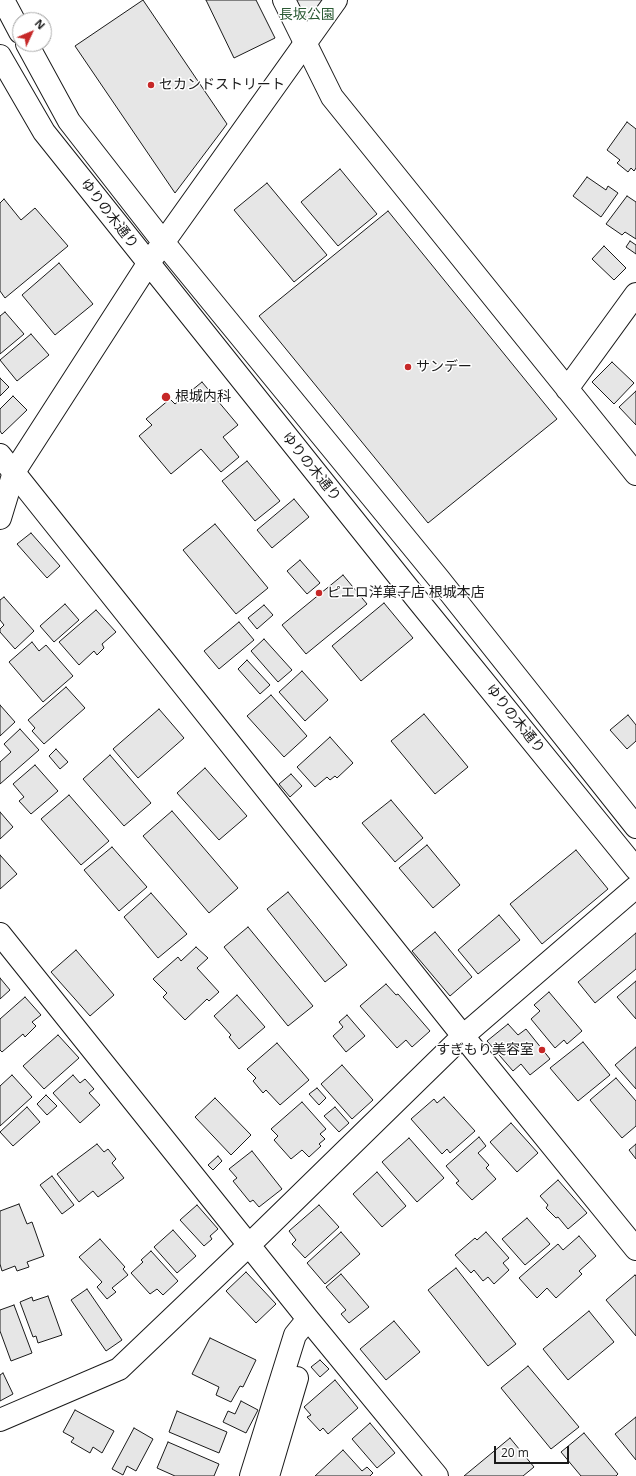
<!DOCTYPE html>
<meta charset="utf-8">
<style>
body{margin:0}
#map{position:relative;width:636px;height:1476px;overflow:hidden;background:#fff;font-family:"Open Sans",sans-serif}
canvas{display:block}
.north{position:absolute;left:12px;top:12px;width:40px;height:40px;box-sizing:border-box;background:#fff;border:1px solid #a3a3a3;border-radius:50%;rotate:46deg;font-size:11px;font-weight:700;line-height:16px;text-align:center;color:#1a1a1a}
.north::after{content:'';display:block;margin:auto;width:14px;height:18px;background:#c62828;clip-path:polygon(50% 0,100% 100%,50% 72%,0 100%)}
.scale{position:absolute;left:494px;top:1446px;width:75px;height:18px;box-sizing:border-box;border:2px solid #1a1a1a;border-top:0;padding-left:5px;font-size:12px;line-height:14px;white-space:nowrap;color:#1a1a1a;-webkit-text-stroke:3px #fff;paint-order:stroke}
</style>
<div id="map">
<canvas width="636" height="1476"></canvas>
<div class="north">N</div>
<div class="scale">20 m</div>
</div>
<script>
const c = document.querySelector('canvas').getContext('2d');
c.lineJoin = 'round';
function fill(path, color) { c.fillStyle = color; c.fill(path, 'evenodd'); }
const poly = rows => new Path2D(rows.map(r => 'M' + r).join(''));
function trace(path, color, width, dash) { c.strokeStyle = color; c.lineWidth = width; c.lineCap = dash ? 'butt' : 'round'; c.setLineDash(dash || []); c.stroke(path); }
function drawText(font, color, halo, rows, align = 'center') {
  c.font = font + ' "Open Sans","Noto Sans JP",sans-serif'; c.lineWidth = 3; c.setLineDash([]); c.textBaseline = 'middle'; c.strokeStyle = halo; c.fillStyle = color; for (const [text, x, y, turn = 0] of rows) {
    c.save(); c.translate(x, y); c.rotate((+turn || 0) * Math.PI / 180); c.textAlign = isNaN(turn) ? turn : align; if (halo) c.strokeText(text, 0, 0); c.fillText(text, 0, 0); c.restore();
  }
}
const green = poly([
 [284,0,336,0,304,44,284,0]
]);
fill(green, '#ededed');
trace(green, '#6a6a6a', 1);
const building = poly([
 [143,0,227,124,175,193,75,46,143,0],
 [206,0,256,0,275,38,234,58,206,0],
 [627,122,636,129,636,168,634,171,631,168,628,172,617,163,620,160,607,150,627,122],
 [340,169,377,214,338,246,301,202,340,169],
 [587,177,606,190,608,186,618,193,601,217,573,196,587,177],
 [267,183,327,255,294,282,234,210,267,183],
 [627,196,636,202,636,239,625,232,622,235,606,224,627,196],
 [4,199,21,220,35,208,68,246,5,298,0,291,0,203,4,199],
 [388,211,557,419,428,523,259,316,388,211],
 [630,241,636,245,636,254,626,247,630,241],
 [604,246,626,268,614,280,592,259,604,246],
 [59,263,93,304,55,335,22,295,59,263],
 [5,312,24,334,0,354,0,316,5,312],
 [31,334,49,355,17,381,0,360,31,334],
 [612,362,634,383,614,404,592,382,612,362],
 [0,378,9,387,0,396,0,378],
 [202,382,238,425,223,437,239,457,221,472,201,449,171,474,139,436,152,425,146,419,170,399,175,404,202,382],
 [636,391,636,425,619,407,636,391],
 [13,396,27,410,2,434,0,431,0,409,13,396],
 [247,461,280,501,255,521,222,481,247,461],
 [294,499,309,517,272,548,257,530,294,499],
 [215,524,268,588,236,614,183,550,215,524],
 [31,533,60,566,47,578,17,544,31,533],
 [300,560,320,583,307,594,287,571,300,560],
 [343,575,367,604,306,654,282,625,343,575],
 [4,597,34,631,15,649,0,632,0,629,4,625,0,620,0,600,4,597],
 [384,603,413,638,361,681,332,646,384,603],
 [65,604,79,620,54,642,40,626,65,604],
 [264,605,273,615,257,629,248,618,264,605],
 [96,610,116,632,102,644,104,648,97,655,94,651,79,665,59,642,96,610],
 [239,622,254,640,219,669,204,651,239,622],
 [264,639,292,670,278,682,251,651,264,639],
 [32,642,39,651,46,645,73,676,43,702,9,662,32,642],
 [247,660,270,685,260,694,238,669,247,660],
 [302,671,328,700,305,721,279,692,302,671],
 [66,687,85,708,44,744,32,731,35,728,28,720,66,687],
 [271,695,307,736,284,757,247,716,271,695],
 [0,705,15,722,0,736,0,705],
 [159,709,184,738,138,778,113,749,159,709],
 [424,714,468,767,435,794,391,741,424,714],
 [628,715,636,725,636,741,627,749,610,730,628,715],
 [20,729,39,750,0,784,0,762,11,752,4,744,20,729],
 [330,737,353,763,337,778,335,776,330,780,327,777,315,787,297,767,330,737],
 [56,749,68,762,60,769,49,756,56,749],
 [110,755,151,803,124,826,83,779,110,755],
 [35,765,58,791,31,814,19,801,24,797,13,784,35,765],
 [205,768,247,816,219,840,177,793,205,768],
 [291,774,302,786,290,797,279,784,291,774],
 [69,795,109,841,81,865,41,819,69,795],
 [391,800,423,838,395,862,362,823,391,800],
 [172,811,238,888,209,913,143,836,172,811],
 [0,812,13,827,0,839,0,812],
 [427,845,460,885,433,908,399,868,427,845],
 [112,847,147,887,119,911,84,870,112,847],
 [576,850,608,889,542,944,510,904,576,850],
 [0,855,17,874,0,889,0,855],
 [288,892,347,965,325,982,267,909,288,892],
 [151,893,187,934,158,958,124,917,151,893],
 [499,915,520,940,478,974,458,950,499,915],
 [248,927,313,1006,288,1026,224,947,248,927],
 [435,932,472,977,450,996,412,951,435,932],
 [636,933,636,969,595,1003,578,982,636,933],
 [196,947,208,958,197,968,219,992,209,1001,207,999,185,1020,163,997,167,993,153,979,178,957,181,961,196,947],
 [76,950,114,995,90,1016,51,972,76,950],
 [0,978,10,990,0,999,0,978],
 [636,981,636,1019,617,997,636,981],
 [386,984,396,995,398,994,430,1031,412,1047,406,1040,397,1048,360,1006,386,984],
 [549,992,582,1031,567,1044,564,1040,555,1048,531,1019,540,1011,534,1005,549,992],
 [237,995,265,1027,239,1049,229,1037,231,1035,214,1016,237,995],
 [25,997,41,1015,32,1022,36,1026,25,1037,23,1034,2,1052,0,1050,0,1019,25,997],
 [347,1015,365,1036,346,1052,333,1036,343,1027,339,1022,347,1015],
 [508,1024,518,1035,526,1029,550,1059,530,1075,521,1064,513,1071,487,1041,508,1024],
 [58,1035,79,1058,44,1089,23,1066,58,1035],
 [583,1042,610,1075,578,1101,550,1068,583,1042],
 [277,1043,309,1080,280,1105,266,1090,263,1093,253,1081,256,1078,247,1069,277,1043],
 [636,1047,636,1089,615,1065,636,1047],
 [342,1065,373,1100,352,1119,321,1084,342,1065],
 [12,1075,32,1097,0,1126,0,1086,12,1075],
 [73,1075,80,1083,85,1079,94,1089,89,1093,100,1105,80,1123,53,1093,73,1075],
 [616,1078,636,1101,636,1126,622,1138,590,1100,616,1078],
 [317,1088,326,1098,319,1105,309,1094,317,1088],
 [46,1095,57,1106,47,1115,37,1104,46,1095],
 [444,1097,475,1131,450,1153,447,1149,442,1154,411,1119,434,1099,437,1103,444,1097],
 [215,1098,251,1135,231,1155,195,1117,215,1098],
 [302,1102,326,1129,320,1134,325,1139,319,1144,321,1146,309,1157,302,1150,291,1159,274,1140,278,1136,271,1129,302,1102],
 [27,1107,40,1122,13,1146,0,1132,27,1107],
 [335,1107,349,1123,339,1132,324,1116,335,1107],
 [511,1123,538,1153,517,1172,490,1142,511,1123],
 [479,1137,486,1146,478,1153,489,1165,486,1168,496,1179,472,1200,456,1183,459,1181,446,1166,479,1137],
 [409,1138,444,1178,417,1202,382,1162,409,1138],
 [97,1144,104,1152,108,1149,116,1159,112,1163,124,1178,98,1197,93,1191,79,1202,57,1174,97,1144],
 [636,1144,636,1159,629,1150,636,1144],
 [252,1151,282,1189,259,1207,253,1200,250,1202,233,1181,237,1178,229,1169,252,1151],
 [218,1156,222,1161,213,1170,208,1165,218,1156],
 [377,1172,406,1206,382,1227,353,1194,377,1172],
 [52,1176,74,1205,62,1214,40,1185,52,1176],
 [558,1180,587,1213,568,1229,558,1217,556,1218,546,1208,548,1205,540,1196,558,1180],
 [19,1204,27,1224,32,1222,44,1256,27,1262,29,1267,17,1271,15,1266,2,1271,0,1264,0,1211,19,1204],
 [197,1205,218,1229,210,1236,212,1239,204,1246,180,1220,197,1205],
 [319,1205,339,1227,305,1258,292,1244,296,1240,289,1231,319,1205],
 [527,1218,550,1244,525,1265,502,1239,527,1218],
 [173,1230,196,1256,177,1273,154,1247,173,1230],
 [341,1232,360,1254,325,1284,307,1263,341,1232],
 [486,1232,509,1258,503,1263,509,1270,494,1284,488,1277,483,1281,474,1270,471,1273,455,1255,475,1238,477,1240,486,1232],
 [579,1236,596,1256,579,1271,582,1274,556,1298,547,1288,537,1298,519,1278,558,1244,563,1250,579,1236],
 [100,1239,125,1267,123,1269,128,1275,112,1288,116,1292,107,1299,97,1287,102,1282,79,1257,100,1239],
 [151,1251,178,1281,163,1295,157,1289,150,1294,131,1273,143,1262,141,1260,151,1251],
 [456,1268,516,1344,488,1366,428,1290,456,1268],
 [246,1272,276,1304,256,1323,226,1291,246,1272],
 [341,1274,369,1307,349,1323,341,1314,346,1310,326,1287,341,1274],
 [635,1275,636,1276,636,1336,606,1300,635,1275],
 [87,1289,122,1340,106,1351,71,1300,87,1289],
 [48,1296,62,1335,38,1343,36,1336,33,1337,20,1302,32,1297,33,1301,48,1296],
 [14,1305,32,1353,11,1361,0,1331,0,1310,14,1305],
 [589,1311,614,1342,568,1380,543,1349,589,1311],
 [394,1321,420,1352,386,1380,360,1349,394,1321],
 [210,1338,256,1360,243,1387,240,1386,231,1402,216,1395,219,1387,192,1374,210,1338],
 [320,1360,329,1369,320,1377,311,1367,320,1360],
 [528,1366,579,1427,551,1449,501,1388,528,1366],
 [3,1373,13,1394,0,1401,0,1375,3,1373],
 [335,1380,358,1408,328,1434,323,1428,320,1431,307,1417,311,1415,304,1407,335,1380],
 [241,1401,258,1410,246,1433,223,1422,228,1411,235,1414,241,1401],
 [75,1410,114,1431,102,1453,93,1447,90,1453,71,1442,74,1438,63,1432,75,1410],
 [177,1411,227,1432,219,1453,169,1432,177,1411],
 [636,1417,636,1460,615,1434,636,1417],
 [370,1423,395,1453,377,1468,352,1439,370,1423],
 [134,1428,153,1439,136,1471,127,1466,123,1475,112,1469,134,1428],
 [584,1433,618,1474,616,1476,581,1476,561,1452,584,1433],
 [510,1438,534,1467,523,1476,464,1476,510,1438],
 [168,1442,219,1464,214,1476,175,1476,157,1468,168,1442],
 [343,1450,362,1471,367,1467,373,1473,370,1476,315,1476,343,1450]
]);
fill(building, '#e6e6e6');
trace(building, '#1a1a1a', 1);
const minor = poly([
 [284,0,332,97,636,474],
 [567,389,636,294],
 [0,455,463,1036,636,1249],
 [0,934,308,1319,437,1476],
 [0,1420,119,1369,249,1245,463,1036,636,887],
 [251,1476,295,1335,308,1319],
 [268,1476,297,1378]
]);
const tertiary = poly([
 [3,0,20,32],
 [27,44,69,121,164,243,439,579,636,827],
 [0,56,44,132,416,598,636,869],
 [0,518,14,472,148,264,336,0]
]);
trace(minor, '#1a1a1a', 24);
trace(tertiary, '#1a1a1a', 24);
trace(minor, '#fff', 22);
trace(tertiary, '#fff', 22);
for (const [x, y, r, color] of [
 [151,85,4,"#c62828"],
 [408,367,4,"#c62828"],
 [166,397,5,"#c62828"],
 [319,593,4,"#c62828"],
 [542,1050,4,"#c62828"]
]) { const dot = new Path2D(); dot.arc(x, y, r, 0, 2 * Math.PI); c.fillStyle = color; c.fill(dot); trace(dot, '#fff', 1.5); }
drawText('14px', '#2b5a34', '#fff', [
 ["長坂公園",307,15]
]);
drawText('14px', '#1a1a1a', '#fff', [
 ["セカンドストリート",159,85],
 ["サンデー",416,367],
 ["根城内科",175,397],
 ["ピエロ洋菓子店 根城本店",327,593],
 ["すぎもり美容室",534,1050,"right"]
], 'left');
drawText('14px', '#1a1a1a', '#fff', [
 ["ゆりの木通り",109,214,52],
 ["ゆりの木通り",311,467,51],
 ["ゆりの木通り",515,719,51]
]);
</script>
